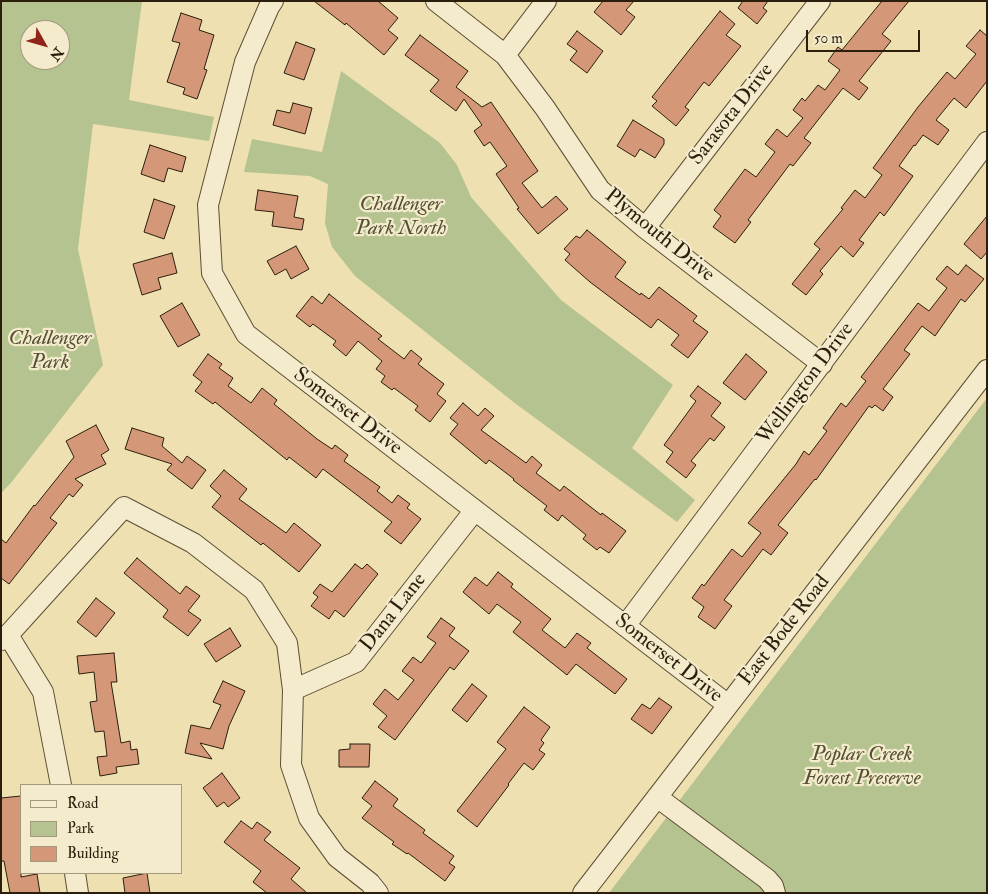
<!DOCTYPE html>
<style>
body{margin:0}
#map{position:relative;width:988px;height:894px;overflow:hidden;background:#eee0b1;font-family:"IM FELL Double Pica",serif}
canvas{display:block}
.frame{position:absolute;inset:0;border:2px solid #2b1e0c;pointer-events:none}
.legend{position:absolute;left:20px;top:784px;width:162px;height:90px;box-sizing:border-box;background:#f4ebcc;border:1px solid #a4997f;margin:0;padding:6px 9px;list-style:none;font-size:15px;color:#2b1e0c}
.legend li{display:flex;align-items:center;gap:10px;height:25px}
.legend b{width:25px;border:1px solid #a4997f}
.north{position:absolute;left:20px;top:20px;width:50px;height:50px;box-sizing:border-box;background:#f4ebcc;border:1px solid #a4997f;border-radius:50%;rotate:128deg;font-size:14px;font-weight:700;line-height:20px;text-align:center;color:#2b1e0c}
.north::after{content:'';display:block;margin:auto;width:18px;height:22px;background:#8f2418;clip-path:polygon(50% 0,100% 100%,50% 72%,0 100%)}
.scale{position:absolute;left:806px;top:30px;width:114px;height:22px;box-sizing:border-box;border:2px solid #2b1e0c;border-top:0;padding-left:6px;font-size:15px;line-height:18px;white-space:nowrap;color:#2b1e0c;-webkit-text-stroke:4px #f4ebcc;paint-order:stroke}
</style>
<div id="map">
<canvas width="988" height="894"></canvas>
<div class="frame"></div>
<ul class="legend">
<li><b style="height:6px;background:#f4ebcc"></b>Road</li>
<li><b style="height:14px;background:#b4c38f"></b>Park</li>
<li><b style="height:14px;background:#d49879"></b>Building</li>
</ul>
<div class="north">N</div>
<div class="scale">50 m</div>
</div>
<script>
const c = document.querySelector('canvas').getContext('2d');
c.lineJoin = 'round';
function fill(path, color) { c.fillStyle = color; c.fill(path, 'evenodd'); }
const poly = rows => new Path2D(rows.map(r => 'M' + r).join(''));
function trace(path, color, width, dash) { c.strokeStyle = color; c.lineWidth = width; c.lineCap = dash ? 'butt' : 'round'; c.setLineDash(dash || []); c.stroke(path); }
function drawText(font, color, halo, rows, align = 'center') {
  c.font = font + ' "IM FELL Double Pica",serif'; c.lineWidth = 4.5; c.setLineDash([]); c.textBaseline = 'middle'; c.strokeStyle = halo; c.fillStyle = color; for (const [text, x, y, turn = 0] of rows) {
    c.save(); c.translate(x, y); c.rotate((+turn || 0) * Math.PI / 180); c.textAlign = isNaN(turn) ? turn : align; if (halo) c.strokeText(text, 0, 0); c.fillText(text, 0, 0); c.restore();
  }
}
fill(poly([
 [1,1,142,1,129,100,214,117,209,141,93,124,78,249,103,365,10,484,1,493],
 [30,30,60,30,60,60,30,60],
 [341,71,440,143,457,165,471,197,561,300,673,385,632,448,695,500,677,522,516,404,355,276,332,247,325,223,328,184,310,176,244,172,252,139,322,152],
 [987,398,987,893,609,893,727,738]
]), '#b4c38f');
const building = poly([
 [314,1,378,1,398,18,388,30,398,38,384,55,346,23,345,25,314,1],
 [603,1,634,1,626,10,635,17,621,35,594,12,603,1],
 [743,1,768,1,763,8,767,11,757,24,738,8,743,1],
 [882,1,909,1,882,34,891,41,859,81,868,88,859,100,843,88,804,138,811,143,793,166,790,164,748,220,751,222,735,243,713,227,721,216,714,210,745,169,756,177,775,152,765,144,777,129,787,137,803,118,793,110,802,98,805,101,818,85,825,90,840,70,828,61,838,47,842,50,882,1],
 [720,11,735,24,726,35,741,46,709,86,704,82,685,107,689,110,676,126,652,106,657,101,652,97,720,11],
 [181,13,202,20,199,30,214,35,204,69,207,70,197,99,183,94,185,88,167,82,180,43,172,41,181,13],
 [980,30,987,36,987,81,966,108,954,98,936,120,949,130,938,145,923,135,915,146,914,145,899,166,913,176,890,208,884,216,880,212,859,240,864,243,853,257,841,246,820,271,823,274,806,295,792,284,820,249,814,244,843,209,841,208,855,190,865,198,882,175,873,168,918,107,947,72,955,79,976,54,966,46,980,30],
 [577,31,603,51,587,73,570,60,577,51,567,44,577,31],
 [420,35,468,71,456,87,482,107,491,102,538,171,522,183,542,208,556,196,568,209,538,234,517,209,519,208,496,174,507,166,490,142,484,146,474,131,482,125,464,99,456,111,430,91,439,80,405,55,420,35],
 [296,42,315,49,304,80,284,73,296,42],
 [293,103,312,108,305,134,273,125,277,110,290,113,293,103],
 [633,120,664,139,664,144,655,158,640,149,635,157,617,146,633,120],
 [150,145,186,157,182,172,168,168,164,182,141,174,150,145],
 [258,190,298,196,294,217,304,219,302,230,272,226,274,212,255,210,258,190],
 [154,199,175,206,164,239,144,232,154,199],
 [987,216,987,252,981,259,964,244,987,216],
 [587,230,626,262,615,277,640,295,641,293,649,299,659,287,697,316,693,321,708,332,688,358,671,345,679,335,658,319,651,328,590,282,565,260,570,254,564,249,576,236,580,238,587,230],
 [296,246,309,269,291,279,286,269,275,275,267,261,296,246],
 [172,253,177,273,158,278,161,289,142,295,133,264,172,253],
 [966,265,984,279,965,302,961,299,935,336,922,326,904,350,910,354,883,389,893,397,883,411,875,405,872,408,869,406,816,480,815,479,778,525,788,533,771,555,763,549,724,600,732,606,715,629,698,617,704,607,692,598,702,584,704,586,732,549,742,557,761,533,748,523,796,464,804,451,809,455,827,431,823,428,841,403,846,407,866,381,861,377,918,303,929,311,947,288,936,279,947,266,958,275,966,265],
 [329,294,382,336,378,339,404,359,411,350,422,359,418,364,444,384,437,394,446,401,430,422,415,410,418,406,394,388,392,390,381,382,385,376,376,369,382,361,358,341,346,356,333,345,336,341,313,324,310,327,296,316,312,296,322,304,329,294],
 [182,303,200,335,178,347,160,316,182,303],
 [208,354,222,364,219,368,233,378,228,386,251,403,262,388,277,400,274,404,317,439,332,449,335,445,348,455,344,461,380,487,377,491,392,503,398,495,410,504,407,508,421,519,401,544,384,531,392,522,323,469,316,478,289,457,287,460,215,402,213,404,195,391,202,382,193,375,208,354],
 [746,354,767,372,745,400,723,383,746,354],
 [698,386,721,403,711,416,725,427,714,441,710,438,691,461,696,465,686,478,666,462,673,452,664,445,696,401,690,396,698,386],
 [463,403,478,416,485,408,494,416,481,430,526,463,532,456,542,465,536,473,560,491,564,486,601,515,602,513,626,531,609,553,600,547,597,550,583,539,586,535,562,515,558,521,544,510,547,506,513,480,514,479,489,460,486,464,450,434,458,424,450,418,463,403],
 [96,425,109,450,101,455,106,464,75,479,83,485,73,497,69,494,50,518,57,523,9,584,1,578,1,539,6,543,34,505,35,506,74,457,66,441,96,425],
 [132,428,164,438,162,446,182,463,187,456,206,470,192,489,167,470,172,464,125,449,132,428],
 [224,470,247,489,239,499,286,533,294,523,321,545,299,572,263,543,261,545,212,507,221,496,210,486,224,470],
 [137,558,180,594,186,586,200,596,188,611,201,620,188,636,163,617,168,610,124,573,137,558],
 [355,564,362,569,367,564,378,574,344,617,335,610,329,619,311,606,318,597,313,593,320,584,332,592,355,564],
 [498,572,513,584,511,587,551,619,542,630,565,648,577,633,591,643,587,648,627,679,615,694,576,664,567,675,513,632,521,622,497,604,489,614,463,592,475,577,487,586,498,572],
 [96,598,115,613,96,637,77,622,96,598],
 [441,618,455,628,449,636,469,651,454,670,450,667,395,740,378,727,387,716,373,704,385,689,398,700,414,680,402,671,413,657,421,663,436,643,427,637,441,618],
 [230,628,241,646,216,662,204,644,230,628],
 [114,653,117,682,111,682,121,743,130,741,131,750,137,749,139,764,116,767,117,773,100,776,97,757,107,756,104,731,95,732,90,702,97,701,94,672,79,674,77,656,114,653],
 [223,681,245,691,229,726,223,749,200,743,212,759,185,753,191,725,210,729,221,705,213,702,223,681],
 [472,684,487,696,467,722,452,710,472,684],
 [659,698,672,707,652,734,631,719,642,704,650,709,659,698],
 [524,707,550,727,541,740,544,743,539,750,545,754,533,770,524,763,508,784,509,785,477,827,457,811,506,749,497,742,524,707],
 [350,744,370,744,369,767,339,767,339,750,350,749,350,744],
 [222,773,240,798,228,807,224,802,217,807,203,788,222,773],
 [375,781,398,799,393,806,425,830,423,833,454,856,449,863,455,867,445,881,408,853,407,854,392,844,394,842,362,818,372,806,362,798,375,781],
 [21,796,21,877,37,874,40,893,10,893,4,861,1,861,1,798,21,796],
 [241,821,252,829,257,822,271,832,264,840,300,868,291,879,307,893,267,893,253,882,261,871,224,842,241,821],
 [147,873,150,893,125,893,123,878,147,873]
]);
fill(building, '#d49879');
trace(building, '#2b1e0c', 1);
const minor = poly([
 [273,1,269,7,245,62,208,205,212,273,246,334,728,705],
 [436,1,505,55,545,108,600,190,645,228,822,364],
 [505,55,546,1],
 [645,228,820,1],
 [625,626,987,142],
 [8,635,43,692,61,785],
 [1,640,8,635,124,507,193,543,254,590,287,643,293,690,291,765,309,818,337,857,370,883,378,893],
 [293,690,356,662,475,510],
 [657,797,767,879,773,886,775,893],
 [75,873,78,893],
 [583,893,987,370]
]);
trace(minor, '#5c4e35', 22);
trace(minor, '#f4ebcc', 20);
drawText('21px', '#2b1e0c', '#f4ebcc', [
 ["Sarasota Drive",732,115,-52],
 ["Plymouth Drive",659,236,39],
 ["Wellington Drive",806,384,-53],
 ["Somerset Drive",347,412,37],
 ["Dana Lane",394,613,-52],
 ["East Bode Road",785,631,-52],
 ["Somerset Drive",668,659,38]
]);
drawText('italic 21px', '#545033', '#f4ebcc', [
 ["Challenger",401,205],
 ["Park North",401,229],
 ["Challenger",50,339],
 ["Park",50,363],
 ["Poplar Creek",862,755],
 ["Forest Preserve",862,779]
]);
</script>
